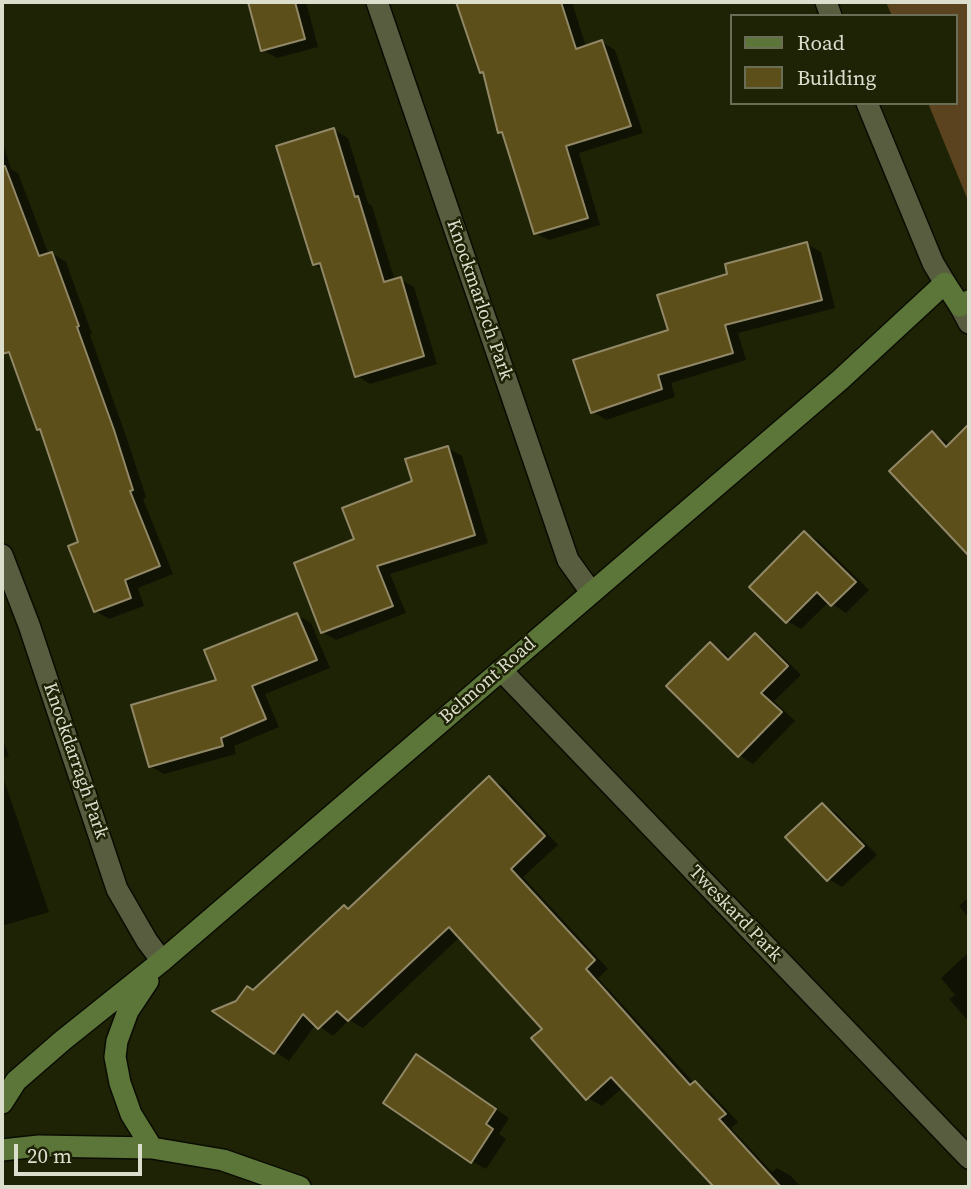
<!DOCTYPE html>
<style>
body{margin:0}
#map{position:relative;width:971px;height:1189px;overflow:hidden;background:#1f2306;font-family:"Source Serif 4",serif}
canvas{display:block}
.frame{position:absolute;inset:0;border:4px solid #dbdecd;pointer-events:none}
.legend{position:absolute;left:730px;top:14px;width:228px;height:91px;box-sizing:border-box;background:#1f2306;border:2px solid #6a6e56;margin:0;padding:9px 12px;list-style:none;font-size:21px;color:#dbdecd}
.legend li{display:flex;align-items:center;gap:14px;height:35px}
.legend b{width:35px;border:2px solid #6a6e56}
.scale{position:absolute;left:14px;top:1144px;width:128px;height:32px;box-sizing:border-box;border:4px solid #dbdecd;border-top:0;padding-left:9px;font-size:21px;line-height:24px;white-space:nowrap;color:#dbdecd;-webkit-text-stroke:5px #1f2306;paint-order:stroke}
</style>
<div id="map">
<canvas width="971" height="1189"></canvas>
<div class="frame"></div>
<ul class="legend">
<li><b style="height:9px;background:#5c763a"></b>Road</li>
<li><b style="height:19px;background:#5d4f19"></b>Building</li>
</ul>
<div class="scale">20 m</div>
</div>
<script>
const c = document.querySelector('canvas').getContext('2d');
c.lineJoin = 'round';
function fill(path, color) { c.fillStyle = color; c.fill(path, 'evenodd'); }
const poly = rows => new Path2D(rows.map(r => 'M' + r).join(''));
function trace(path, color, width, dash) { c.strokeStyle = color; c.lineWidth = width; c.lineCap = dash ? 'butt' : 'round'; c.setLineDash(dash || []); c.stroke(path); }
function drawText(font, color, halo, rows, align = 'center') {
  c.font = font + ' "Source Serif 4",serif'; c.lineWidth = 5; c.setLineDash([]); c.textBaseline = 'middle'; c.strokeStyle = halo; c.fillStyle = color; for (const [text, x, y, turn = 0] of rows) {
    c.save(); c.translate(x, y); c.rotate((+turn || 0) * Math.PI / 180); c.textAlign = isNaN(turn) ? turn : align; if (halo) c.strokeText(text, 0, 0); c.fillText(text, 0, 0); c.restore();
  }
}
fill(poly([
 [886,2,969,2,969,203,928,103,955,103,955,16,892,16]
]), '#5b431f');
fill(poly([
 [250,2,306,2,318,47,277,58,263,50],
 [457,2,572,2,586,47,602,42,615,50,643,133,579,153,600,225,549,240,535,233,505,135,500,132,485,73,482,72],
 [334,130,348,138,368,203,372,206,395,281,400,279,414,287,437,364,370,384,356,375,324,270,314,264],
 [2,140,11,169,18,173,49,255,52,253,66,262,92,334,90,335,127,439,146,497,143,499,173,574,138,588,144,606,109,619,95,611,80,543,43,432,38,429,12,354,8,351,2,334],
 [807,244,821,252,835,308,738,333,746,360,671,383,675,397,606,420,592,411,670,331,729,275],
 [932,433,946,441,950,445,956,439,969,446,969,553,891,471],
 [448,448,462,456,488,543,390,574,406,613,336,640,322,632,356,540],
 [805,533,819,541,869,590,846,613,829,602,801,629,787,621],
 [297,615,311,623,330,668,265,694,279,727,234,746,236,754,164,774,150,766,219,681],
 [755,635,769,643,801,675,774,701,795,721,753,764,739,755,710,644,724,652,731,659],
 [2,736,9,756,2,759],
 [2,774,49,912,2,926],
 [489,778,503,786,558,845,523,877,608,969,598,978,694,1083,709,1091,738,1122,731,1128,772,1172,777,1168,791,1176,801,1187,717,1187,623,1087,602,1106,588,1098,544,1029,460,937,363,1028,349,1020,333,1036,316,1024,289,1061,216,1011,237,1002,254,992,349,910],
 [822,805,836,813,877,855,842,887,828,879],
 [969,897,969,918,959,906],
 [969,952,969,1022,949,999,955,995,941,978],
 [430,1065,509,1118,499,1134,506,1139,486,1169,472,1161]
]), '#0007');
const building = poly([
 [248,2,295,2,305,39,261,51,248,2],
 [456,2,561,2,576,49,602,40,631,126,566,146,588,218,534,234,502,132,498,133,483,72,480,73,456,2],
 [334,128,355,197,358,196,384,282,401,277,424,356,355,377,320,263,313,265,276,146,334,128],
 [2,166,5,166,39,256,52,252,79,326,77,327,114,430,133,490,130,491,160,566,125,580,131,598,94,612,68,546,78,542,40,429,37,430,9,352,2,354,2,166],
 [807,242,822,300,725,325,733,353,658,375,662,389,591,413,573,360,668,330,657,295,727,274,725,264,807,242],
 [969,424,969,556,889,471,932,431,946,447,969,424],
 [448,446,475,535,377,566,393,606,321,633,294,563,354,539,342,508,412,481,405,459,448,446],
 [804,531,856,582,831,606,817,592,786,623,749,587,804,531],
 [297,613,317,660,252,686,266,719,221,738,223,746,149,767,131,705,216,680,204,650,297,613],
 [755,633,788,666,761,693,782,712,738,757,666,686,710,642,728,660,755,633],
 [489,776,545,836,511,869,595,960,586,969,690,1085,695,1081,726,1114,719,1119,781,1187,714,1187,611,1077,586,1100,531,1038,542,1029,449,927,348,1021,337,1011,318,1029,303,1014,274,1054,212,1011,236,1001,247,986,253,990,344,905,348,909,489,776],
 [822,803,864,846,827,881,785,837,822,803],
 [416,1054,496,1109,486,1124,493,1129,471,1163,383,1103,416,1054]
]);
fill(building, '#5d4f19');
trace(building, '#918868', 2);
const street = poly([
 [377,2,568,560,591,592],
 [826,2,831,16],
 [867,103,933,263,945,283],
 [960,306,969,323],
 [2,555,29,625,117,889,147,941,162,961],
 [501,670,969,1158]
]);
const secondary = poly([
 [148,981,128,1011,117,1041,115,1057,120,1083,131,1114,152,1148],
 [2,1103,16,1081,62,1041,162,961,840,380,945,283,960,306,969,301],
 [2,1150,39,1146,152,1148,223,1160,300,1187]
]);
trace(street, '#0a0c00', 24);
trace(secondary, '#0a0c00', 24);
trace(street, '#595d3f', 21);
trace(secondary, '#5c763a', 21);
drawText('19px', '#dbdecd', '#1f2306', [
 ["Knockmarloch Park",479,300,71],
 ["Belmont Road",488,681,-41],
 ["Knockdarragh Park",75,761,71],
 ["Tweskard Park",735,914,46]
]);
</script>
